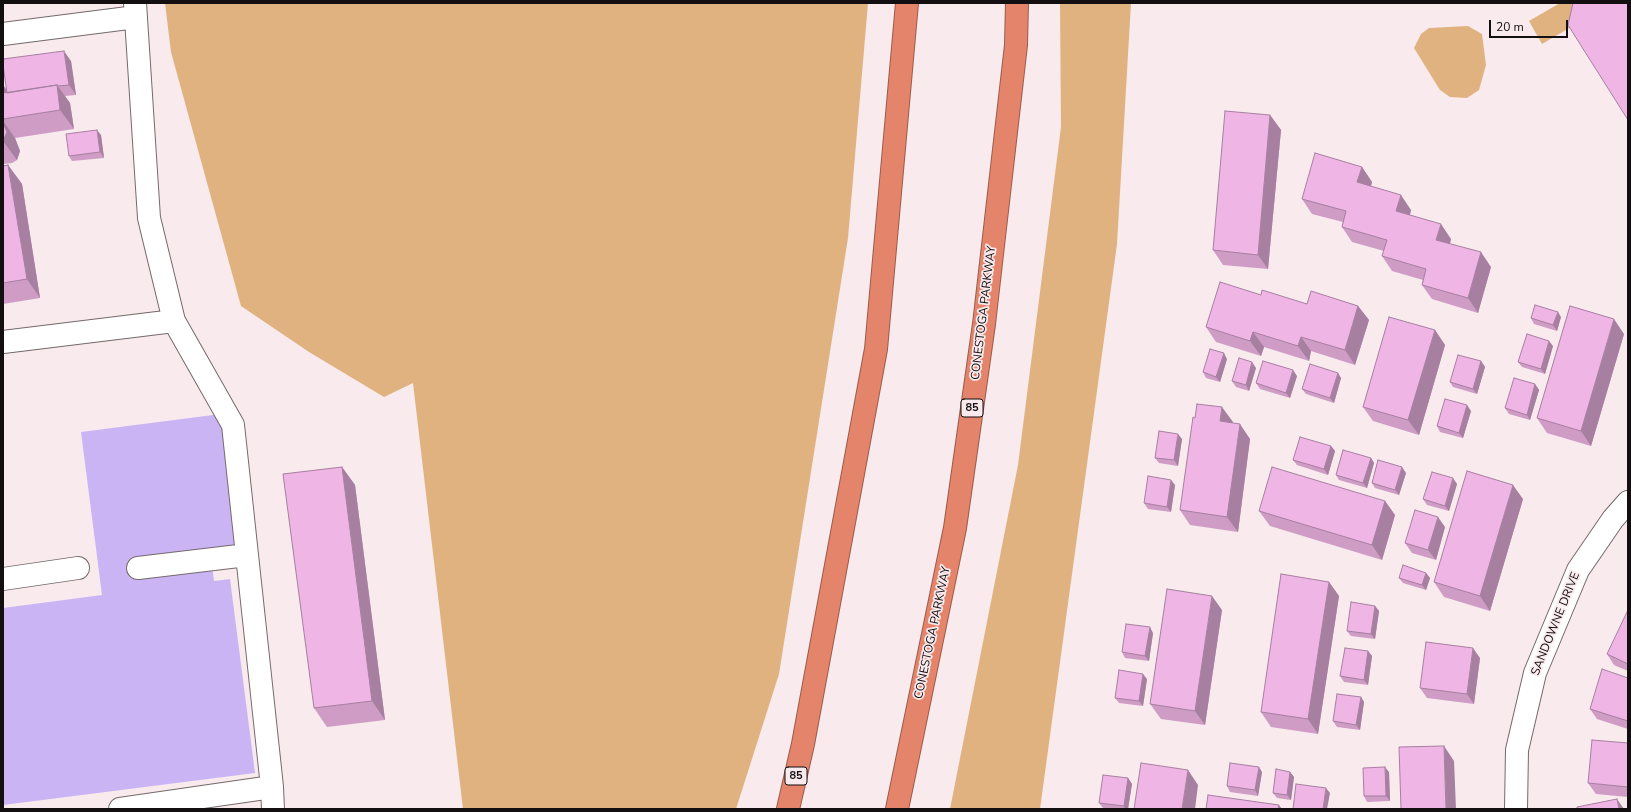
<!DOCTYPE html>
<style>
body{margin:0}
#map{position:relative;width:1631px;height:812px;overflow:hidden;background:#f8eaed;font-family:"Nunito Sans",sans-serif}
canvas{display:block}
.frame{position:absolute;inset:0;border:4px solid #130e0f;pointer-events:none}
.scale{position:absolute;left:1489px;top:20px;width:79px;height:18px;box-sizing:border-box;border:2px solid #130e0f;border-top:0;padding-left:5px;font-size:12px;line-height:14px;white-space:nowrap;color:#130e0f;-webkit-text-stroke:3px #f8eaed;paint-order:stroke}
</style>
<div id="map">
<canvas width="1631" height="812"></canvas>
<div class="frame"></div>
<div class="scale">20 m</div>
</div>
<script>
const c = document.querySelector('canvas').getContext('2d');
c.lineJoin = 'round';
function fill(path, color) { c.fillStyle = color; c.fill(path, 'evenodd'); }
const poly = rows => new Path2D(rows.map(r => 'M' + r).join(''));
function trace(path, color, width, dash) { c.strokeStyle = color; c.lineWidth = width; c.lineCap = dash ? 'butt' : 'round'; c.setLineDash(dash || []); c.stroke(path); }
function drawText(font, color, halo, rows, align = 'center') {
  c.font = font + ' "Nunito Sans",sans-serif'; c.lineWidth = 3.5; c.setLineDash([]); c.textBaseline = 'middle'; c.strokeStyle = halo; c.fillStyle = color; for (const [text, x, y, turn = 0] of rows) {
    c.save(); c.translate(x, y); c.rotate((+turn || 0) * Math.PI / 180); c.textAlign = isNaN(turn) ? turn : align; if (halo) c.strokeText(text, 0, 0); c.fillText(text, 0, 0); c.restore();
  }
}
fill(poly([
 [165,3,868,3,848,238,779,674,736,809,463,809,413,383,384,397,309,352,241,306,171,52],
 [1060,3,1131,3,1117,244,1040,809,950,809,1018,465,1061,127],
 [1560,3,1573,3,1583,20,1542,44,1529,21],
 [1468,26,1482,34,1486,65,1479,90,1467,98,1450,97,1440,90,1414,48,1421,34,1429,28]
]), '#e0b280');
fill(poly([
 [221,414,239,546,210,550,214,581,230,579,255,773,3,805,3,608,102,595,81,432]
]), '#cab4f4');
const minor = poly([
 [135,3,149,218,174,321,233,425,272,787,273,809],
 [3,34,136,17],
 [3,342,174,321],
 [138,568,247,555],
 [3,579,78,568],
 [120,809,272,787],
 [1516,809,1517,750,1535,673,1578,570,1613,519,1628,502]
]);
const highway = poly([
 [788,809,803,744,876,349,907,3],
 [897,809,955,528,984,324,1016,45,1017,3]
]);
trace(minor, '#75696b', 24);
trace(highway, '#9b5b4b', 24);
trace(minor, '#fff', 22);
trace(highway, '#e4856b', 22);
fill(poly([
 [71,61,76,95,65,96,70,103,74,129,15,138,20,151,17,160,12,163,3,164,3,85,7,90],
 [1270,115,1281,130,1268,269,1223,265,1213,250],
 [101,135,104,158,72,161,69,156],
 [8,165,22,184,40,298,3,304,3,166],
 [1362,167,1372,182,1371,186,1411,210,1410,215,1451,239,1450,244,1491,267,1478,313,1432,299,1422,285,1423,280,1392,271,1382,256,1384,251,1352,242,1342,227,1343,222,1312,214,1302,199],
 [1261,295,1307,304,1358,306,1369,320,1355,365,1311,351,1309,361,1264,347,1261,356,1216,342,1206,327],
 [1561,317,1557,331,1534,324,1531,318],
 [1435,330,1445,345,1419,435,1373,421,1363,407],
 [1624,334,1591,446,1547,433,1537,418],
 [1553,346,1545,374,1522,367,1518,362],
 [1227,359,1220,382,1206,378,1203,372],
 [1481,361,1485,367,1477,394,1453,387,1450,382],
 [1256,368,1249,391,1236,387,1232,381],
 [1338,373,1341,378,1334,403,1306,394,1302,389],
 [1297,376,1290,398,1260,389,1256,383],
 [1535,384,1539,390,1530,420,1509,414,1505,408],
 [1471,411,1463,438,1440,432,1437,426],
 [1233,422,1233,423,1250,439,1238,532,1190,525,1180,510],
 [1182,439,1178,466,1159,463,1155,458],
 [1331,446,1335,451,1328,475,1297,465,1293,460],
 [1371,458,1374,463,1367,488,1339,480,1336,475],
 [342,467,355,485,385,720,327,727,314,708],
 [1406,473,1399,495,1375,488,1372,483],
 [1457,484,1449,511,1427,505,1423,499],
 [1175,485,1171,512,1148,509,1144,503],
 [1523,499,1490,611,1444,597,1434,582],
 [1385,501,1395,515,1382,560,1270,526,1259,511],
 [1445,527,1436,560,1412,553,1405,543],
 [1426,573,1430,578,1426,590,1403,583,1399,578],
 [1329,582,1339,596,1318,734,1271,727,1261,712],
 [1375,606,1379,611,1375,639,1351,636,1347,631],
 [1222,610,1205,725,1161,719,1150,704],
 [1628,613,1628,671,1614,665,1607,654],
 [1153,633,1149,661,1125,658,1122,652],
 [1368,651,1372,656,1368,685,1344,682,1340,676],
 [1480,658,1474,704,1427,698,1420,688],
 [1628,678,1628,729,1597,719,1590,709],
 [1147,679,1143,706,1119,703,1115,698],
 [1361,697,1364,702,1360,730,1337,727,1333,721],
 [1628,743,1628,797,1596,794,1588,783],
 [1262,772,1258,796,1230,792,1227,786],
 [1290,772,1294,777,1291,800,1277,798,1273,793],
 [1389,772,1390,801,1367,802,1364,796],
 [1128,778,1132,784,1128,809,1109,809,1103,808,1099,803]
]), '#ce9cc5');
fill(poly([
 [64,51,71,61,76,95,69,85],
 [3,85,9,94,3,106],
 [57,85,70,103,74,129,60,110],
 [1270,115,1281,130,1268,269,1258,255],
 [3,121,15,138,20,151,17,160,3,141],
 [97,130,101,135,104,158,100,152],
 [8,165,22,184,40,298,27,279],
 [1362,167,1372,182,1368,197,1357,182],
 [1401,195,1411,210,1407,225,1396,211],
 [1441,224,1451,239,1447,255,1436,240],
 [1481,252,1491,267,1478,313,1468,298],
 [1358,306,1369,320,1355,365,1345,350],
 [1558,312,1561,317,1557,331,1553,325],
 [1614,319,1624,334,1591,446,1581,431],
 [1435,330,1445,345,1419,435,1408,420],
 [1253,332,1264,347,1261,356,1250,341],
 [1301,337,1311,351,1309,361,1298,346],
 [1549,341,1553,346,1545,374,1541,369],
 [1224,353,1227,359,1220,382,1216,377],
 [1481,361,1485,367,1477,394,1473,389],
 [1252,362,1256,368,1249,391,1246,385],
 [1293,370,1297,376,1290,398,1286,393],
 [1338,373,1341,378,1334,403,1330,398],
 [1535,384,1539,390,1530,420,1527,415],
 [1467,405,1471,411,1463,438,1459,433],
 [1222,407,1233,422,1231,436,1220,421],
 [1240,424,1250,439,1238,532,1227,517],
 [1178,434,1182,439,1178,466,1174,460],
 [1331,446,1335,451,1328,475,1324,469],
 [1371,458,1374,463,1367,488,1363,483],
 [342,467,355,485,385,720,372,701],
 [1402,467,1406,473,1399,495,1395,490],
 [1453,478,1457,484,1449,511,1445,506],
 [1171,480,1175,485,1171,512,1167,507],
 [1513,485,1523,499,1490,611,1480,596],
 [1385,501,1395,515,1382,560,1372,545],
 [1438,517,1445,527,1436,560,1428,550],
 [1426,573,1430,578,1426,590,1422,585],
 [1329,582,1339,596,1318,734,1308,719],
 [1212,596,1222,610,1205,725,1195,711],
 [1375,606,1379,611,1375,639,1371,634],
 [1150,627,1153,633,1149,661,1145,656],
 [1473,648,1480,658,1474,704,1467,694],
 [1368,651,1372,656,1368,685,1364,680],
 [1143,674,1147,679,1143,706,1139,701],
 [1361,697,1364,702,1360,730,1356,725],
 [1444,746,1454,761,1456,809,1446,809],
 [1259,767,1262,772,1258,796,1255,790],
 [1385,767,1389,772,1390,801,1386,796],
 [1188,770,1198,785,1195,809,1182,809],
 [1290,772,1294,777,1291,800,1287,795],
 [1128,778,1132,784,1128,809,1125,809,1124,806],
 [1326,788,1330,793,1327,809,1323,809],
 [1617,799,1624,809,1619,809],
 [1279,805,1282,809,1278,809]
]), '#a77fa0');
const building = poly([
 [1573,3,1628,3,1628,120,1568,25,1573,3],
 [64,51,69,85,58,86,57,85,7,93,3,65,3,59,64,51],
 [57,85,60,110,3,119,3,93,57,85],
 [1225,111,1270,115,1258,255,1213,250,1225,111],
 [3,123,7,132,3,141,3,123],
 [97,130,100,152,69,156,66,134,97,130],
 [1315,153,1362,167,1357,182,1401,195,1396,211,1441,224,1436,240,1481,252,1468,298,1422,285,1426,269,1382,256,1387,240,1342,227,1346,211,1302,199,1315,153],
 [8,165,27,279,3,283,3,166,8,165],
 [1220,282,1261,295,1262,290,1307,304,1311,291,1358,306,1345,350,1301,337,1298,346,1253,332,1250,341,1206,327,1220,282],
 [1535,305,1558,312,1553,325,1531,318,1535,305],
 [1570,306,1614,319,1581,431,1537,418,1570,306],
 [1389,317,1435,330,1408,420,1363,407,1389,317],
 [1527,334,1549,341,1541,369,1518,362,1527,334],
 [1210,349,1224,353,1216,377,1203,372,1210,349],
 [1458,355,1481,361,1473,389,1450,382,1458,355],
 [1239,358,1252,362,1246,385,1232,381,1239,358],
 [1263,361,1293,370,1286,393,1256,383,1263,361],
 [1310,364,1338,373,1330,398,1302,389,1310,364],
 [1514,378,1535,384,1527,415,1505,408,1514,378],
 [1445,399,1467,405,1459,433,1437,426,1445,399],
 [1197,404,1222,407,1220,421,1240,424,1227,517,1180,510,1193,417,1195,418,1197,404],
 [1159,431,1178,434,1174,460,1155,458,1159,431],
 [1300,437,1331,446,1324,469,1293,460,1300,437],
 [1343,450,1371,458,1363,483,1336,475,1343,450],
 [1378,460,1402,467,1395,490,1372,483,1378,460],
 [342,467,372,701,314,708,283,474,342,467],
 [1272,467,1385,501,1372,545,1259,511,1272,467],
 [1467,471,1513,485,1480,596,1434,582,1467,471],
 [1432,472,1453,478,1445,506,1423,499,1432,472],
 [1148,476,1171,480,1167,507,1144,503,1148,476],
 [1415,510,1438,517,1428,550,1405,543,1415,510],
 [1403,565,1426,573,1422,585,1399,578,1403,565],
 [1281,574,1329,582,1308,719,1261,712,1281,574],
 [1167,589,1212,596,1195,711,1150,704,1167,589],
 [1351,602,1375,606,1371,634,1347,631,1351,602],
 [1627,612,1628,613,1628,664,1607,654,1627,612],
 [1126,624,1150,627,1145,656,1122,652,1126,624],
 [1426,642,1473,648,1467,694,1420,688,1426,642],
 [1345,648,1368,651,1364,680,1340,676,1345,648],
 [1602,669,1628,678,1628,721,1590,709,1602,669],
 [1119,670,1143,674,1139,701,1115,698,1119,670],
 [1337,694,1361,697,1356,725,1333,721,1337,694],
 [1592,740,1628,743,1628,787,1588,783,1592,740],
 [1444,746,1446,809,1401,809,1399,747,1444,746],
 [1141,763,1188,770,1182,809,1134,809,1141,763],
 [1230,763,1259,767,1255,790,1227,786,1230,763],
 [1385,767,1386,796,1364,796,1363,768,1385,767],
 [1276,769,1290,772,1287,795,1273,793,1276,769],
 [1103,775,1128,778,1124,806,1099,803,1103,775],
 [1296,784,1326,788,1323,809,1293,809,1296,784],
 [1208,795,1279,805,1278,809,1206,809,1208,795],
 [1617,799,1619,809,1577,809,1577,807,1617,799]
]);
fill(building, '#efb5e5');
trace(building, '#a77fa0', 1);
for (const [x, y, w] of [
 [972,408,22],
 [796,776,22]
]) { const box = new Path2D(); box.roundRect(x - w / 2, y - 9, w, 18, 3); c.fillStyle = '#f8eaed'; c.fill(box); trace(box, '#130e0f', 1); }
drawText('bold 11px', '#130e0f', null, [
 ["85",972,408],
 ["85",796,776]
]);
drawText('12px', '#130e0f', '#f8eaed', [
 ["CONESTOGA PARKWAY",984,313,-83],
 ["SANDOWNE DRIVE",1556,624,-68],
 ["CONESTOGA PARKWAY",933,633,-78]
]);
</script>
